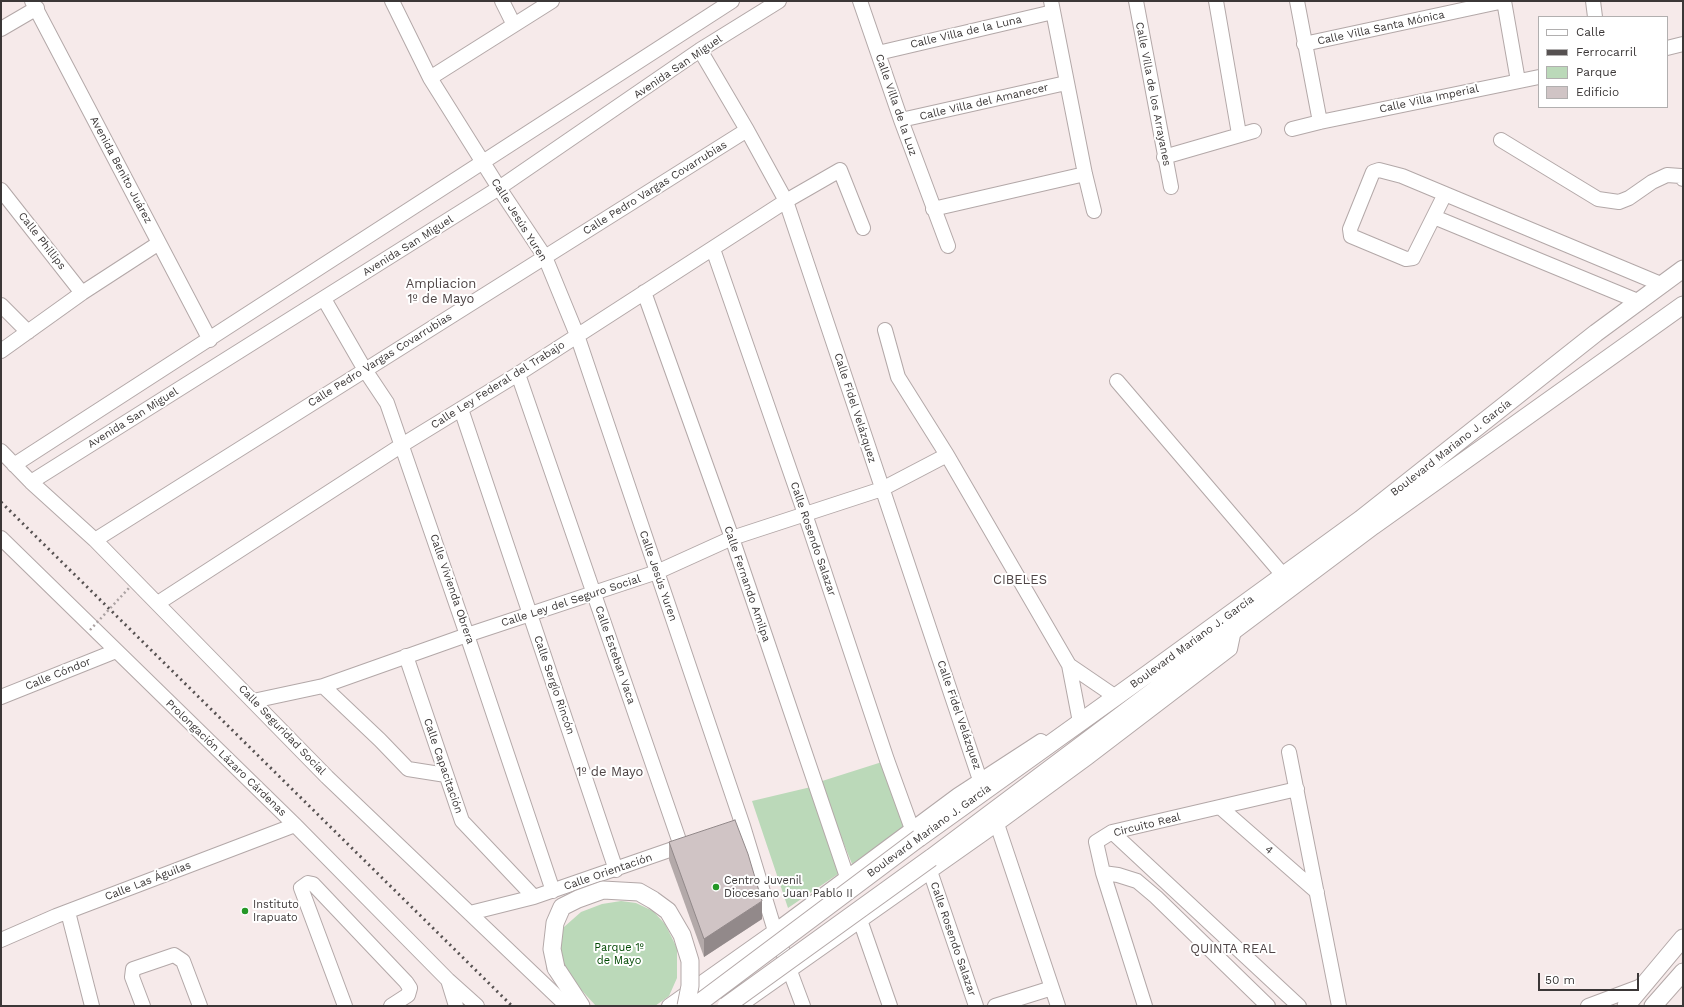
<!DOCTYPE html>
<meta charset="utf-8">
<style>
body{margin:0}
#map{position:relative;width:1684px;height:1007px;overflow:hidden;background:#f6eaea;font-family:"Work Sans",sans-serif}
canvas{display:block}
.frame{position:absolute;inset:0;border:2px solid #3b3737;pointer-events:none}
.legend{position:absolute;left:1538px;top:16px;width:130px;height:92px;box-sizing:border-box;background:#fff;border:1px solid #b1afaf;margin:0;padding:5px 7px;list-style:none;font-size:12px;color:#3b3737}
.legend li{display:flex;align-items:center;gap:8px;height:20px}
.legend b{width:20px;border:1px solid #b1afaf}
.scale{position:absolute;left:1538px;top:973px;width:101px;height:18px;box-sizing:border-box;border:2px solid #3b3737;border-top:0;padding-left:5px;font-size:12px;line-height:14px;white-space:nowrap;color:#3b3737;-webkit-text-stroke:3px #fff;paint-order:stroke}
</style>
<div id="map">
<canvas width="1684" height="1007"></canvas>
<div class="frame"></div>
<ul class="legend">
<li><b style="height:5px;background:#fff"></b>Calle</li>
<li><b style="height:5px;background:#565151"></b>Ferrocarril</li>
<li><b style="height:11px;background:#bbd9b9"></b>Parque</li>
<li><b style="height:11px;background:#d0c4c5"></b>Edificio</li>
</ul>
<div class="scale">50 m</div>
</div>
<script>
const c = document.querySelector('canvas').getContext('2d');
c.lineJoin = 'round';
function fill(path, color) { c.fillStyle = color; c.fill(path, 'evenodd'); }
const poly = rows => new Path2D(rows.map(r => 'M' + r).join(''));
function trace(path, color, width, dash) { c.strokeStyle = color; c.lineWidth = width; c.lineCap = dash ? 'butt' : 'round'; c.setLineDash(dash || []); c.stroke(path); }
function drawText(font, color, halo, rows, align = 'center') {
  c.font = font + ' "Work Sans",sans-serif'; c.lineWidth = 4; c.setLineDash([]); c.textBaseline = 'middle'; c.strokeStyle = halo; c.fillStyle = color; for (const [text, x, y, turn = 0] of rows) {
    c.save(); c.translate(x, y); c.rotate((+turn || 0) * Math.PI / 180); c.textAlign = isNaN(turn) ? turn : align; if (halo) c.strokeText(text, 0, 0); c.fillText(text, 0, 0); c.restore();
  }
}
fill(poly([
 [882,762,905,826,852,864,819,782],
 [811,787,841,872,788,908,752,801],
 [621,901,636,903,653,911,665,924,677,948,677,978,669,996,655,1006,596,1006,564,971,559,958,559,937,564,927,581,912,602,904]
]), '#bbd9b9');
const minor = poly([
 [32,1,210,340],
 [392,1,430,78,499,188,545,257,577,335,743,826,775,931,803,1006],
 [502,1,514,25],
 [860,1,901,120,948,246],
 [1051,1,1085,174,1094,211],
 [1136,1,1171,187],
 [1216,1,1239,134],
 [1297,1,1320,122],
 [1504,1,1518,81],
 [1593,1,1595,17],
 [1,29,37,8],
 [1304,44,1504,1],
 [1667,48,1683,44],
 [700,50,747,130,786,201,980,780],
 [878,53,1053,12],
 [430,78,552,1],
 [901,120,1066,83],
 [1292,129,1320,122,1539,77],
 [1501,140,1598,199,1619,202,1629,198,1652,182,1667,175,1681,176,1683,179],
 [1164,157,1254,131],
 [1,190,82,293],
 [1445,194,1413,258,1406,259,1351,236,1350,229,1373,172,1379,170,1402,176,1663,285],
 [933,209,1085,174],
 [1434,217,1640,302],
 [713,249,805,514,887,760,912,829],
 [644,292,732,538,847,877],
 [324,299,365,370,387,403,467,635,553,891],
 [1,305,28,332],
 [885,330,898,377,947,455,1069,665,1079,717],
 [1,351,82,293,159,243],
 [518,374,681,846],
 [1117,381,1283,575],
 [461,409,616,870],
 [1,451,31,482,95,540,327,777,567,1006],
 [14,465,732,1],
 [31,482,499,188,700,50,779,1],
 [1,538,295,825,448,980,477,1006],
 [95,540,747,130],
 [158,603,402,445,518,374,786,201,840,170,863,228],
 [406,656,462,821,534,897],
 [1069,665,1113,695],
 [323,686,380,740,408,769,446,775],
 [1,697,116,651],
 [253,701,323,686,467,635,657,572,732,538,882,489,947,455],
 [1289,752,1339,1006],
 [1221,808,1317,892],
 [997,824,1058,1006],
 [1112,832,1299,1006],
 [930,871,976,1006],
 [1103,873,1118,875,1137,881,1156,897,1268,1006],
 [68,912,92,1006],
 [470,913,534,897,687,844],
 [860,920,890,1006],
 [1,940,56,916,295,825],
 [448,980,456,1006],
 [746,1001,997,824,1087,758,1230,649,1234,630],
 [143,1006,132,977,133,969,174,955,183,961,200,1006],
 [345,1006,301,888,308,883,313,884,406,982,410,988,408,995,391,1006],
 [669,1006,775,931,958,795,1041,741],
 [995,1006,1052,988],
 [1145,1006,1103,873,1096,842,1112,832,1297,789],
 [1588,1006,1644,985]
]);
const major = poly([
 [919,838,1149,673,1361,519,1596,333,1683,269],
 [931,858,1373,526,1683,305],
 [556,968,581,1006],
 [1626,1006,1683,938],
 [1653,1006,1683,972]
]);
trace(minor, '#b3a8a8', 16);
trace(major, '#b3a8a8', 19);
trace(minor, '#fff', 14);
trace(major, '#fff', 17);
trace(poly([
 [1,502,512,1006]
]), '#565151', 3, [2, 4]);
const majorBridge = poly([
 [556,968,552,949,555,923,562,907,578,899,603,890,639,892,653,900,668,911,682,935,690,961,690,986,686,1006],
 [695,1006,919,838],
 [726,1006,931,858]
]);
trace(majorBridge, '#b3a8a8', 19, []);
trace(poly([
 [90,630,129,588]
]), '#aca3a3', 2.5, [2, 3]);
trace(majorBridge, '#fff', 17);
fill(poly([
 [669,842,762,919,704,957,669,860]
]), '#b3a9a9');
fill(poly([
 [762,901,762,919,704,957,704,939]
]), '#92898a');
const building = poly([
 [735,820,748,854,762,901,704,939,669,842,735,820]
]);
fill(building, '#d0c4c5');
trace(building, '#92898a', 1);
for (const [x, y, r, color] of [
 [716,887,4,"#249726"],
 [245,911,4,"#249726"]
]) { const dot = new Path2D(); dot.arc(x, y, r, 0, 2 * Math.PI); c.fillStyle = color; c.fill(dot); trace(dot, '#fff', 1.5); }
drawText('11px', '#3b3737', '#fff', [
 ["Calle Villa Santa Mónica",1381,28,-12],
 ["Calle Villa de la Luna",966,32,-13],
 ["Avenida San Miguel",678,67,-34],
 ["Calle Villa de los Arrayanes",1153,94,79],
 ["Calle Villa Imperial",1429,99,-12],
 ["Calle Villa del Amanecer",984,102,-13],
 ["Calle Villa de la Luz",896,105,71],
 ["Avenida Benito Juárez",121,170,62],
 ["Calle Pedro Vargas Covarrubias",655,188,-32],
 ["Calle Jesús Yuren",519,220,58],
 ["Calle Phillips",42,241,52],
 ["Avenida San Miguel",408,246,-32],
 ["Calle Pedro Vargas Covarrubias",380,360,-32],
 ["Calle Ley Federal del Trabajo",498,385,-32],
 ["Calle Fidel Velázquez",855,408,72],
 ["Avenida San Miguel",133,418,-32],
 ["Boulevard Mariano J. García",1451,448,-38],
 ["Calle Rosendo Salazar",813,539,71],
 ["Calle Jesús Yuren",658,576,71],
 ["Calle Fernando Amilpa",747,584,71],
 ["Calle Vivienda Obrera",452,589,71],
 ["Calle Ley del Seguro Social",571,601,-18],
 ["Boulevard Mariano J. García",1192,642,-36],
 ["Calle Esteban Vaca",615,655,71],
 ["Calle Cóndor",58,674,-22],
 ["Calle Sergio Rincón",554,685,71],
 ["Calle Fidel Velázquez",959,715,71],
 ["Calle Seguridad Social",282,730,46],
 ["Prolongación Lázaro Cárdenas",226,758,44],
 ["Calle Capacitación",443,766,71],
 ["Circuito Real",1147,825,-14],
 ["Boulevard Mariano J. García",929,831,-36],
 ["4",1269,850,41],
 ["Calle Orientación",608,872,-19],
 ["Calle Las Águilas",148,881,-21],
 ["Calle Rosendo Salazar",953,939,71]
]);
drawText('11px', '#3b3737', '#fff', [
 ["Centro Juvenil",724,881],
 ["Diocesano Juan Pablo II",724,894],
 ["Instituto",253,905],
 ["Irapuato",253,918]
], 'left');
drawText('11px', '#004802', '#fff', [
 ["Parque 1º",619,948],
 ["de Mayo",619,961]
]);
drawText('13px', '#4e4445', '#fff', [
 ["Ampliacion",441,284],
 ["1º de Mayo",441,299],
 ["CIBELES",1020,580],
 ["1º de Mayo",610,772],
 ["QUINTA REAL",1233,949]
]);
</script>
